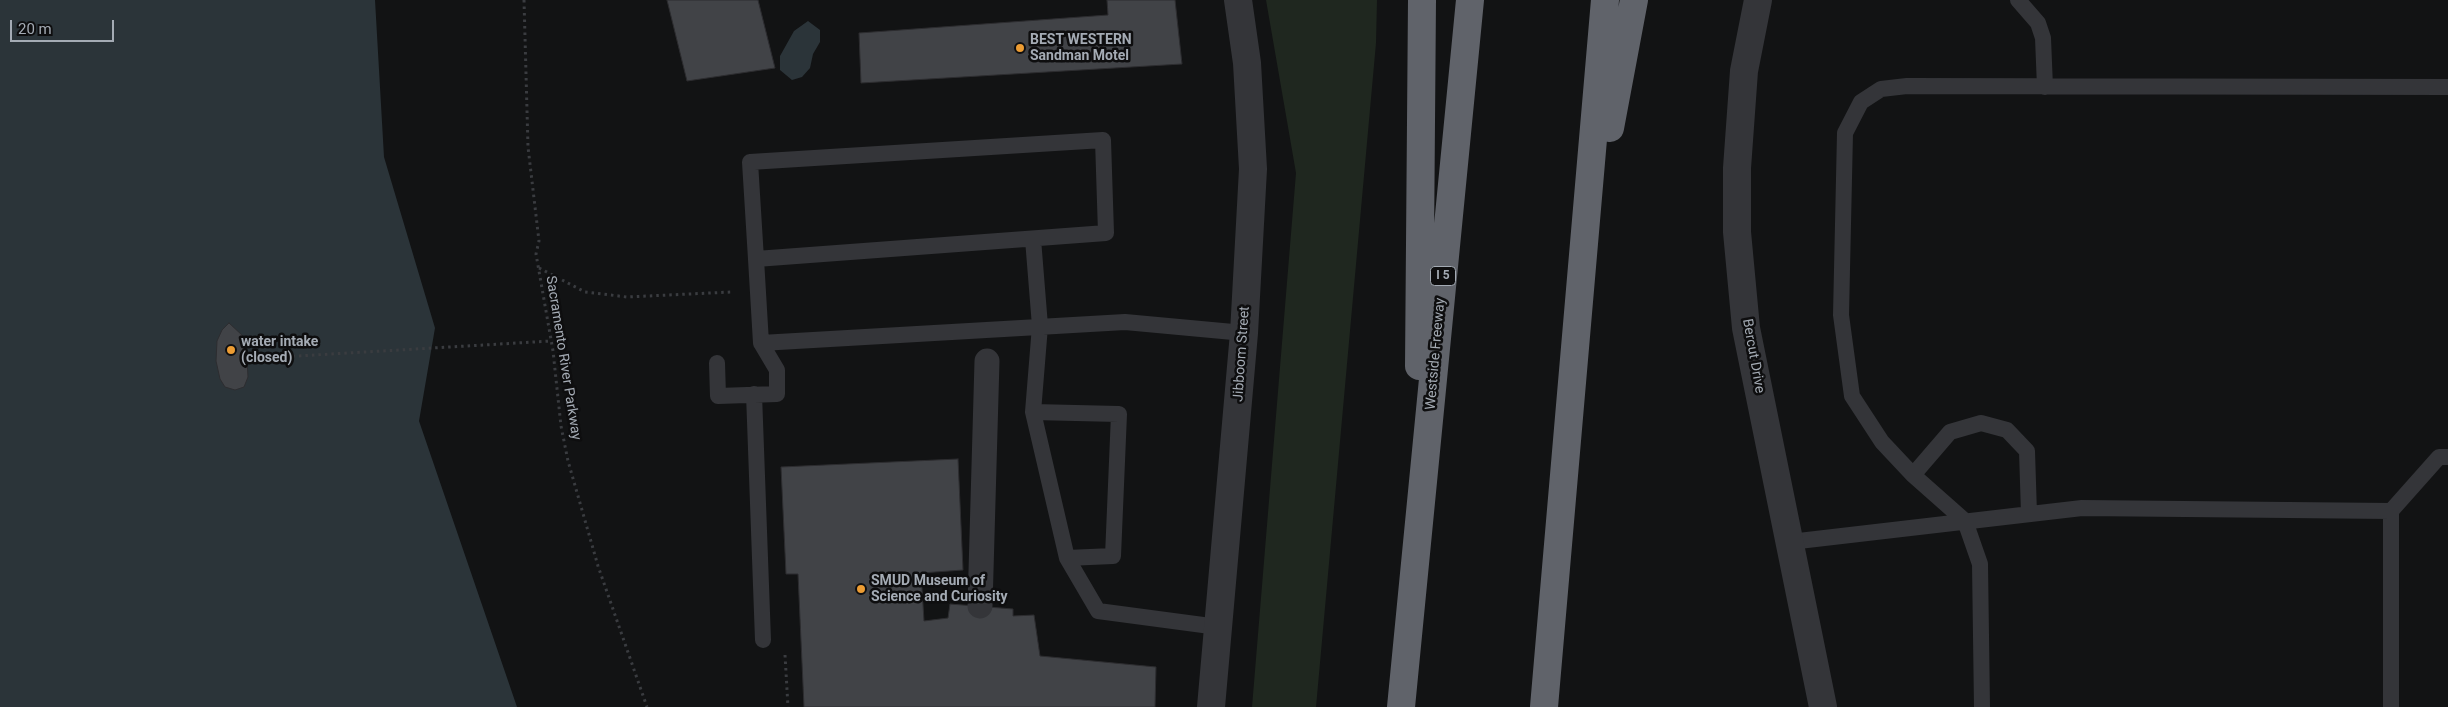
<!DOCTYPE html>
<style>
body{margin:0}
#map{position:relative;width:2448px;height:707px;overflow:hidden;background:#121314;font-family:Roboto,sans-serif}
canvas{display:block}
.scale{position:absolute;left:10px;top:20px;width:104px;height:22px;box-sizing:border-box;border:2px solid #a4abb4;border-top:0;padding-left:6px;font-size:15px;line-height:18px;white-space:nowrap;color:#a4abb4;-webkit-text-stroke:4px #0e0e0f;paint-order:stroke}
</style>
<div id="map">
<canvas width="2448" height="707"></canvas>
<div class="scale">20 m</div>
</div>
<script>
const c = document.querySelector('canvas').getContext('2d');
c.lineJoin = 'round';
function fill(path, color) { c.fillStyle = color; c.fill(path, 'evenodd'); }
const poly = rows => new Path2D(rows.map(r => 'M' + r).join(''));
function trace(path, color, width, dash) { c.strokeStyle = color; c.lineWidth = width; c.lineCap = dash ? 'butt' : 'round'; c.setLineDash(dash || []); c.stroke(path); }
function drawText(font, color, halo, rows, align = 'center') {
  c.font = font + ' Roboto,sans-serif'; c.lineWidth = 5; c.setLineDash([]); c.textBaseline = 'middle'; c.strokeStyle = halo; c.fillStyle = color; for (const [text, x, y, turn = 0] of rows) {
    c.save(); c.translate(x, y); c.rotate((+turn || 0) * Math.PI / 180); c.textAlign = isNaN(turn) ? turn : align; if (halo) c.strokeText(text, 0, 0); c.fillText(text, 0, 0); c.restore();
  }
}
fill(poly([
 [1266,0,1377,0,1376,43,1316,707,1252,707,1296,173]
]), '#1f271f');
fill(poly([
 [0,0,375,0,384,157,435,328,419,421,517,707,0,707],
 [808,21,820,30,820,42,813,54,810,68,802,77,792,80,780,70,780,56,794,31]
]), '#2b3439');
const building = poly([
 [667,0,758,0,775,68,687,81,667,0],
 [1107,0,1175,0,1182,64,861,83,859,33,1108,15,1107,0],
 [229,323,243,336,247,359,248,377,244,387,235,390,225,387,220,379,216,361,217,341,222,330,229,323],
 [958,459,963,570,921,573,924,621,948,618,950,604,1013,609,1013,616,1034,615,1040,656,1156,667,1155,707,804,707,798,574,786,574,781,467,958,459]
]);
fill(building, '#414347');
trace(building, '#2d2d30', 1);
trace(poly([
 [524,0,528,147,539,241,536,254,553,351,561,426,568,461,598,566,647,707],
 [539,268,585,292,627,297,731,292],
 [247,359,551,341],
 [785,655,788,707]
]), '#3a3c40', 3, [2.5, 4]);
trace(poly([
 [2018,0,2038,23,2043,38,2045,87],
 [1033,239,1040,326,1033,412,1067,558,1098,611,1218,627],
 [756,259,1106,233,1103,140,750,162,756,259,761,343,1125,322,1244,333],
 [717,363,718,396,777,394,777,370,761,343],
 [754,394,763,640],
 [1033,412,1119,414,1113,556,1067,558],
 [1913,475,1950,432,1981,423,2007,430,2027,451,2029,514],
 [1790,542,2082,508,2391,511,2439,457,2448,457],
 [1982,707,1980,564,1965,521,1913,475,1882,442,1852,396,1841,315,1845,133,1861,102,1881,89,1907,86,2448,87],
 [2391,707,2391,511]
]), '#343539', 16);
trace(poly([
 [980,606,987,361]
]), '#343539', 25);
trace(poly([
 [1758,0,1744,71,1737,168,1737,232,1746,328,1823,707]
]), '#343539', 28);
trace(poly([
 [1211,707,1244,333,1253,169,1247,63,1238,0]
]), '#343539', 28);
trace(poly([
 [1610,128,1634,0],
 [1419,366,1422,0],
 [1401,707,1470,0],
 [1544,707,1605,0]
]), '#60636a', 28);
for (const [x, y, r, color] of [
 [1020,48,5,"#ec9c33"],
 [231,350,5,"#ec9c33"],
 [861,589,5,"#ec9c33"]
]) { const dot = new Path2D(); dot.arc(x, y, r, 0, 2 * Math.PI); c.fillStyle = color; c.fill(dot); trace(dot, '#0e0e0f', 2); }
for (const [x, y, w] of [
 [1443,276,25]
]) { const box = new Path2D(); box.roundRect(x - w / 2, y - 9.5, w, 19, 4); c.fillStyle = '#0e0e0f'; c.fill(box); trace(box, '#a4abb4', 1); }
drawText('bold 12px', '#a4abb4', null, [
 ["I 5",1443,276]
]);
drawText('bold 14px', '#a4abb4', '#0e0e0f', [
 ["BEST WESTERN",1030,40],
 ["Sandman Motel",1030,56],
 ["water intake",241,342],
 ["(closed)",241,358],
 ["SMUD Museum of",871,581],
 ["Science and Curiosity",871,597]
], 'left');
drawText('14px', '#a4abb4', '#0e0e0f', [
 ["Jibboom Street",1242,354,-86],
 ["Westside Freeway",1436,354,-85],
 ["Bercut Drive",1753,356,80],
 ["Sacramento River Parkway",563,358,81]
]);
</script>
